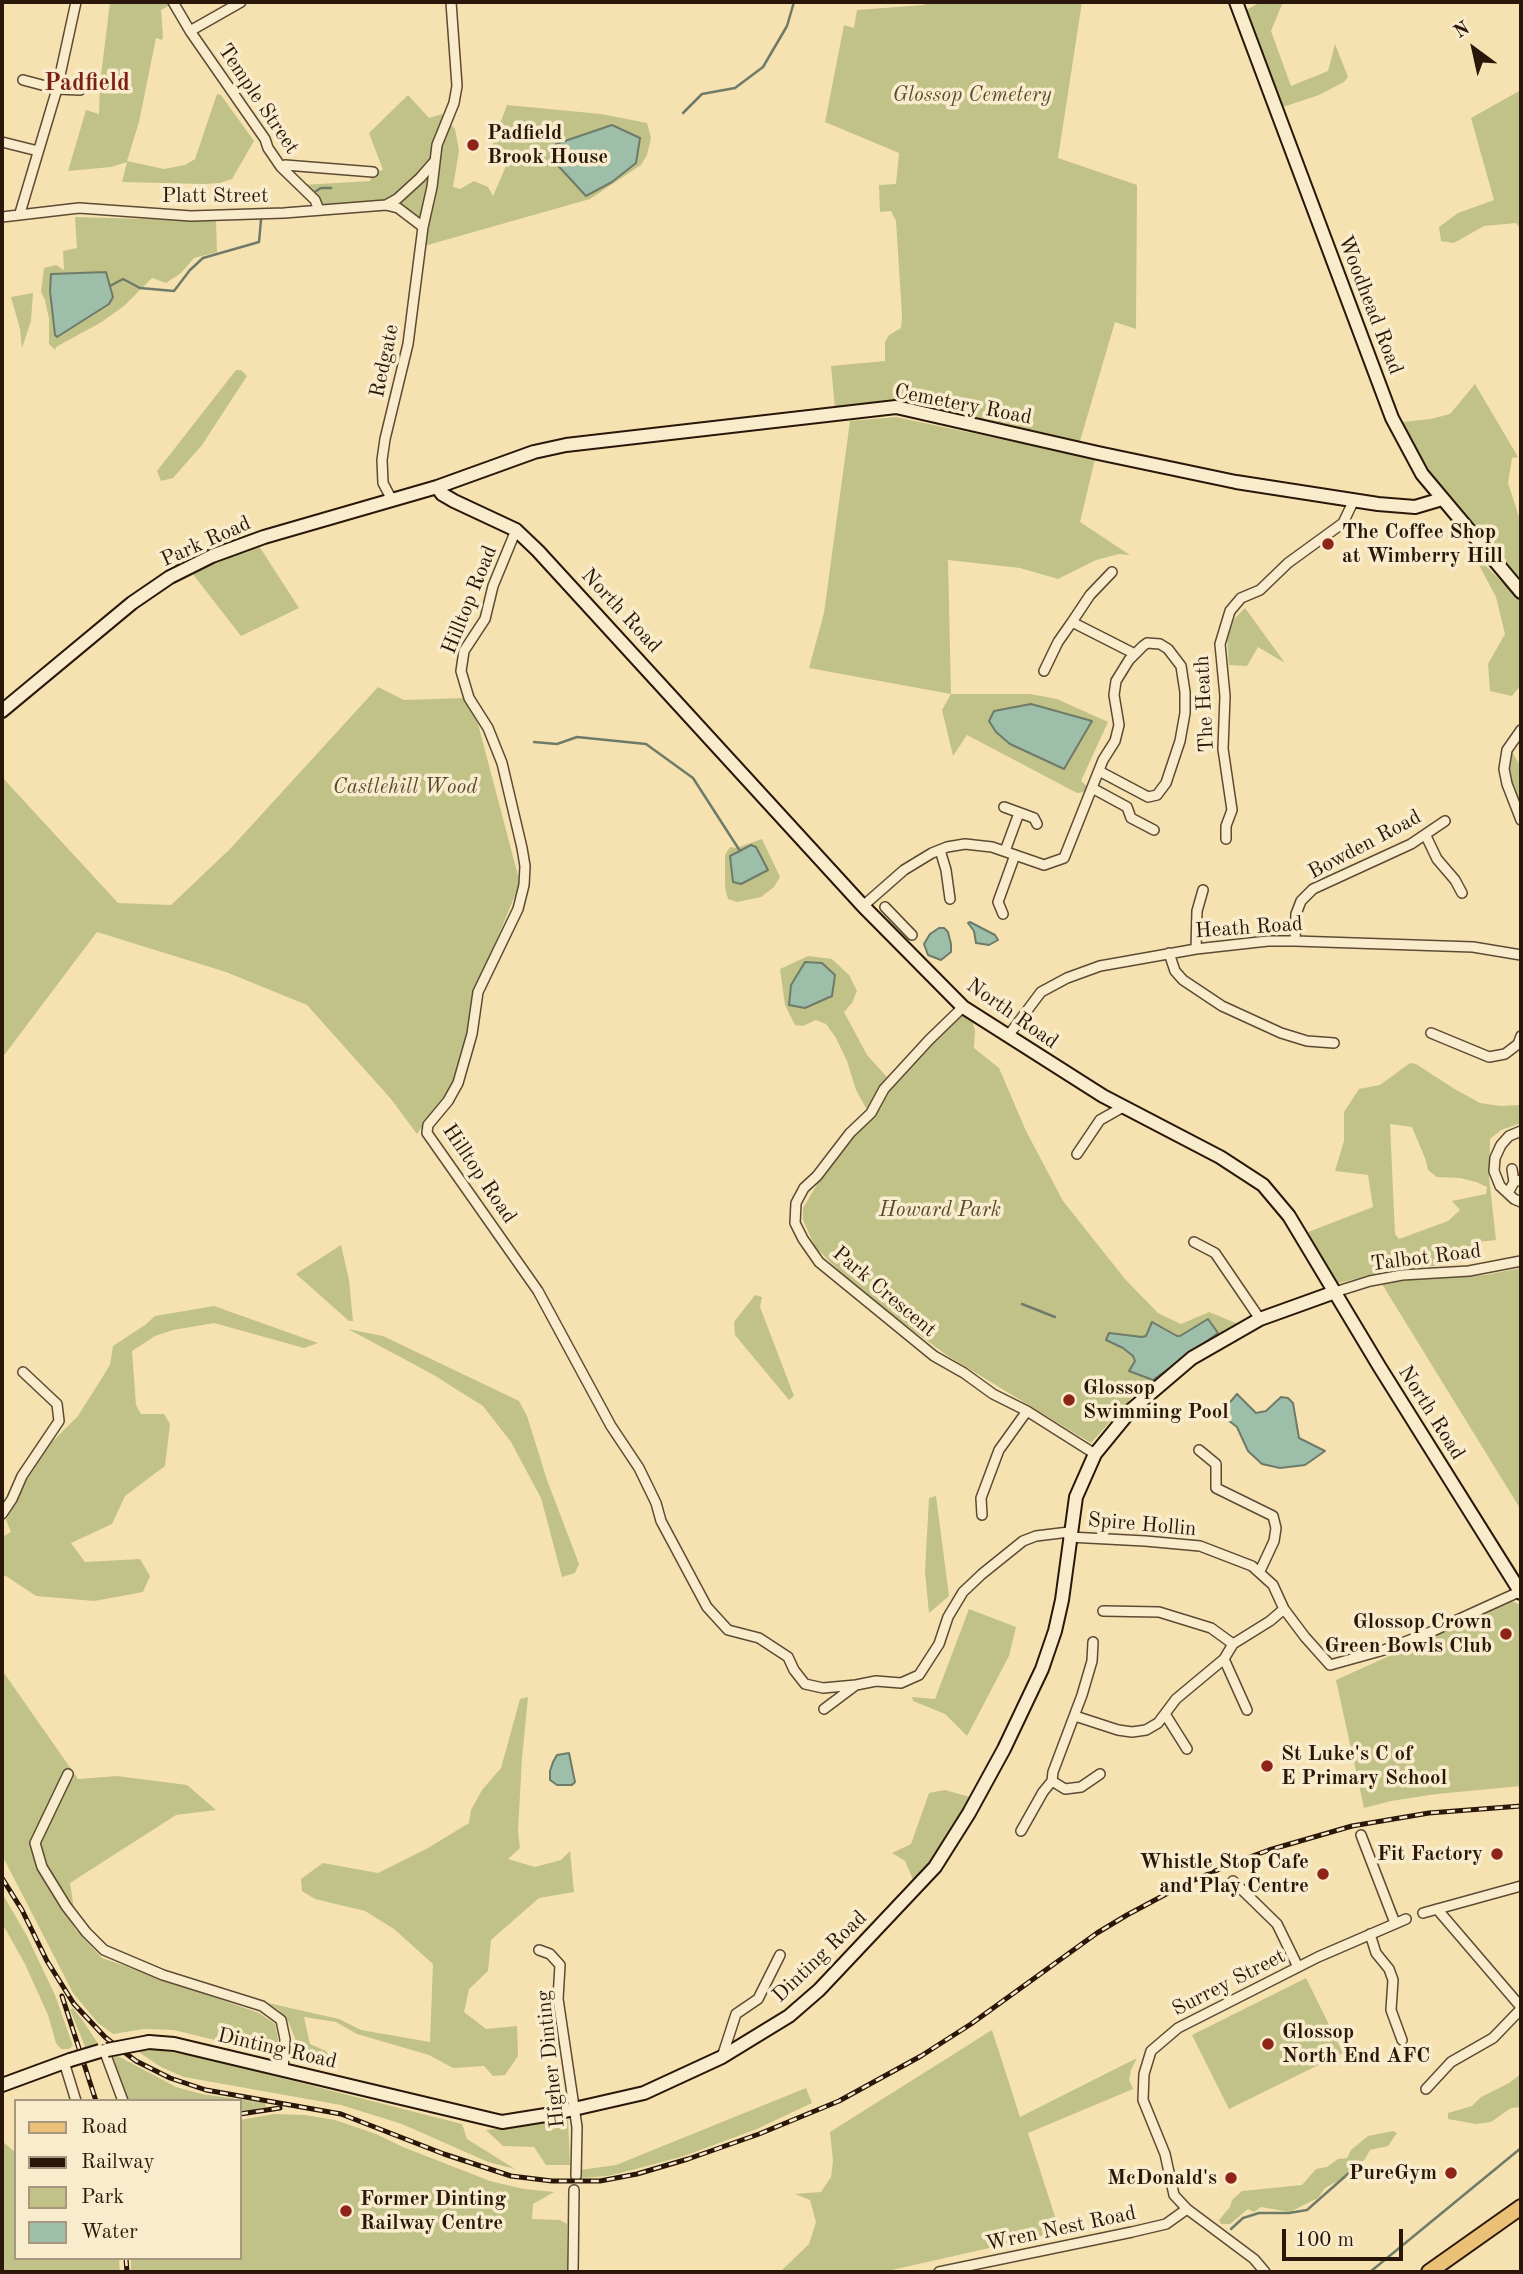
<!DOCTYPE html>
<style>
body{margin:0}
#map{position:relative;width:1523px;height:2274px;overflow:hidden;background:#f6e2b0;font-family:"Old Standard TT",serif}
canvas{display:block}
.frame{position:absolute;inset:0;border:4px solid #2a170a;pointer-events:none}
.legend{position:absolute;left:14px;top:2099px;width:228px;height:161px;box-sizing:border-box;background:#f9eccc;border:2px solid #a6977e;margin:0;padding:9px 12px;list-style:none;font-size:21px;color:#2a170a}
.legend li{display:flex;align-items:center;gap:14px;height:35px}
.legend b{width:35px;border:2px solid #a6977e}
.north{position:absolute;left:1439px;top:14px;width:70px;height:70px;-webkit-text-stroke:5px #f9eccc;paint-order:stroke;rotate:327deg;font-size:19px;font-weight:700;line-height:28px;text-align:center;color:#2a170a}
.north::after{content:'';display:block;margin:auto;width:24px;height:32px;background:#2a170a;clip-path:polygon(50% 0,100% 100%,50% 72%,0 100%)}
.scale{position:absolute;left:1282px;top:2229px;width:121px;height:32px;box-sizing:border-box;border:4px solid #2a170a;border-top:0;padding-left:9px;font-size:21px;line-height:24px;white-space:nowrap;color:#2a170a;-webkit-text-stroke:5px #f9eccc;paint-order:stroke}
</style>
<div id="map">
<canvas width="1523" height="2274"></canvas>
<div class="frame"></div>
<ul class="legend">
<li><b style="height:9px;background:#ebc178"></b>Road</li>
<li><b style="height:9px;background:#2a170a"></b>Railway</li>
<li><b style="height:19px;background:#c1c288"></b>Park</li>
<li><b style="height:19px;background:#9dbea9"></b>Water</li>
</ul>
<div class="north">N</div>
<div class="scale">100 m</div>
</div>
<script>
const c = document.querySelector('canvas').getContext('2d');
c.lineJoin = 'round';
function fill(path, color) { c.fillStyle = color; c.fill(path, 'evenodd'); }
const poly = rows => new Path2D(rows.map(r => 'M' + r).join(''));
function trace(path, color, width, dash) { c.strokeStyle = color; c.lineWidth = width; c.lineCap = dash ? 'butt' : 'round'; c.setLineDash(dash || []); c.stroke(path); }
function drawText(font, color, halo, rows, align = 'center') {
  c.font = font + ' "Old Standard TT",serif'; c.lineWidth = 7; c.setLineDash([]); c.textBaseline = 'middle'; c.strokeStyle = halo; c.fillStyle = color; for (const [text, x, y, turn = 0] of rows) {
    c.save(); c.translate(x, y); c.rotate((+turn || 0) * Math.PI / 180); c.textAlign = isNaN(turn) ? turn : align; if (halo) c.strokeText(text, 0, 0); c.fillText(text, 0, 0); c.restore();
  }
}
fill(poly([
 [110,2,168,2,170,5,161,10,163,37,162,40,156,38,139,122,127,161,164,169,185,165,195,159,217,94,221,95,254,141,232,179,220,183,203,184,122,182,127,162,111,167,68,171,86,110,99,114,100,84],
 [925,2,1082,2,1058,158,1137,185,1136,329,1115,322,1080,441,919,409,914,405,913,399,903,402,835,409,831,366,885,361,885,342,889,335,901,328,902,315,896,221,891,211,880,212,879,185,896,184,899,153,825,122,844,25,854,28,857,10,924,5],
 [1261,2,1283,2,1271,31,1291,86,1328,71,1335,44,1348,77,1344,82,1319,95,1283,107,1246,10],
 [1521,90,1521,230,1516,223,1484,226,1454,243,1441,241,1439,227,1458,213,1494,200,1471,118],
 [408,95,429,118,442,114,455,129,459,151,453,187,460,189,474,181,488,187,493,196,506,166,487,159,507,105,601,114,647,123,651,138,647,155,641,165,590,199,424,246,428,228,416,215,399,205,321,208,302,185,370,181,373,172,383,170,369,133],
 [612,125,586,196,550,157,556,144],
 [75,217,216,221,217,252,194,258,181,273,166,283,152,278,124,306,100,323,56,347,55,350,49,344,49,319,45,300,41,292,44,268,56,265,64,270,63,251,77,248],
 [33,293,31,321,22,348,20,329,11,297],
 [236,370,241,370,247,376,202,445,173,478,161,481,157,471],
 [1475,384,1518,457,1512,458,1508,483,1521,523,1521,583,1438,484,1412,446,1402,422,1431,419,1450,414],
 [896,417,1095,459,1080,522,1130,555,1119,554,1096,560,1058,579,1020,568,948,560,951,694,1030,694,1057,699,1108,722,1081,781,1088,787,1084,792,1077,793,967,735,953,756,942,710,951,694,809,668,824,613,850,421],
 [1092,721,1064,769,1010,744,996,732],
 [259,546,299,608,241,636,192,573],
 [1472,552,1521,601,1521,685,1512,696,1490,691,1488,664,1505,634,1496,597],
 [1245,608,1285,663,1258,647,1247,666,1229,665,1227,639,1234,619],
 [378,687,404,700,463,698,478,724,520,883,475,993,457,1079,417,1134,391,1099,307,1005,226,972,97,932,2,1058,2,777,118,903,171,905,230,849],
 [1511,750,1521,767,1521,809,1511,780,1509,760],
 [762,839,780,877,774,887,761,897,737,902,728,899,725,887,725,855,730,847,736,848],
 [808,956,832,959,849,975,857,991,852,1003,844,1012,867,1055,887,1077,867,1110,856,1090,847,1061,836,1038,826,1024,816,1020,803,1026,795,1025,785,1005,780,969],
 [969,1010,975,1030,974,1048,999,1068,1026,1131,1063,1201,1125,1279,1158,1313,1181,1324,1209,1312,1238,1324,1180,1360,1133,1396,1091,1443,948,1356,859,1291,815,1247,803,1220,803,1208,824,1173,902,1072,944,1028],
 [1410,1063,1416,1064,1453,1088,1480,1103,1501,1106,1521,1105,1521,1123,1501,1130,1490,1139,1489,1177,1496,1240,1479,1242,1480,1258,1438,1266,1397,1268,1336,1284,1308,1232,1373,1207,1368,1175,1335,1171,1344,1141,1344,1112,1359,1089,1380,1085],
 [1390,1124,1412,1127,1425,1158,1428,1170,1437,1177,1460,1178,1476,1182,1487,1187,1486,1194,1452,1201,1460,1210,1448,1221,1399,1239,1395,1234],
 [341,1245,349,1280,353,1321,349,1321,296,1274],
 [1521,1268,1521,1510,1382,1284,1408,1280,1485,1275],
 [755,1295,762,1297,760,1307,794,1396,789,1400,735,1335,734,1322],
 [214,1306,318,1343,304,1348,214,1323,173,1330,155,1336,132,1351,136,1405,141,1414,164,1414,170,1424,165,1466,125,1496,112,1524,71,1543,85,1562,140,1559,150,1576,143,1592,94,1601,36,1596,6,1576,2,1576,2,1537,11,1532,6,1520,29,1476,52,1442,78,1416,110,1365,113,1346,145,1325,155,1316],
 [348,1329,383,1336,519,1401,527,1416,547,1480,579,1564,575,1573,562,1577,541,1498,511,1442,483,1406,432,1374],
 [936,1496,949,1596,929,1613,925,1571,929,1498],
 [1511,1601,1521,1605,1521,1786,1437,1794,1391,1801,1364,1808,1336,1680],
 [969,1609,1016,1627,1009,1656,967,1736,945,1714,913,1701,912,1697,935,1699],
 [2,1670,78,1779,117,1776,187,1785,216,1810,176,1815,70,1883,74,1909,56,1899,76,1930,102,1958,259,2013,275,2024,278,2039,276,2055,174,2030,144,2029,113,2034,98,2023,73,1993,2,1855],
 [528,1697,522,1758,518,1831,520,1848,508,1859,535,1867,561,1860,570,1851,574,1892,539,1898,491,1940,488,1971,469,1989,464,2012,486,2029,517,2026,518,2056,505,2075,493,2076,484,2066,453,2068,429,2055,357,2034,336,2022,304,2017,310,2044,326,2051,332,2060,331,2067,294,2057,295,2038,288,2021,280,2011,268,2003,339,2019,361,2030,430,2042,433,1964,394,1929,365,1911,315,1899,302,1891,301,1879,323,1863,378,1873,428,1848,469,1823,471,1810,482,1790,501,1768,520,1699],
 [945,1790,970,1797,931,1863,914,1882,905,1861,892,1853,911,1844,929,1793],
 [2,1893,27,1936,55,1995,73,2046,68,2049,61,2049,56,2043,48,2015,25,1964,2,1923],
 [1306,1978,1343,2053,1229,2109,1192,2035],
 [73,2008,83,2021,99,2045,86,2049,70,2010],
 [992,2030,1020,2117,1137,2058,1131,2070,1129,2080,1133,2089,1028,2133,1060,2232,883,2272,780,2272,809,2244,816,2222,810,2200,795,2194,821,2192,831,2177,833,2161,830,2132],
 [153,2049,203,2058,462,2124,467,2139,515,2169,488,2162,402,2124,341,2105,184,2077,161,2067,137,2051],
 [116,2055,176,2087,202,2094,265,2103,266,2107,240,2113,240,2101,127,2101,112,2059],
 [1521,2074,1521,2107,1511,2108,1491,2122,1476,2124,1448,2119,1448,2113,1472,2106,1481,2097,1509,2083],
 [806,2088,812,2103,757,2129,684,2156,636,2169,608,2176,581,2178,580,2170,616,2165],
 [275,2114,305,2115,335,2120,376,2134,403,2147,490,2181,524,2189,554,2192,533,2204,532,2219,560,2220,567,2224,567,2272,131,2272,131,2258,240,2258,240,2120],
 [568,2120,570,2165,546,2165,534,2147,503,2146,486,2130],
 [1393,2131,1397,2133,1388,2146,1370,2150,1365,2159,1347,2176,1325,2188,1318,2198,1290,2212,1261,2207,1254,2212,1248,2209,1230,2224,1221,2224,1219,2220,1230,2207,1232,2200,1242,2191,1302,2185,1316,2169,1327,2167,1338,2159,1347,2158,1351,2150,1368,2136],
 [2,2141,16,2153,16,2258,119,2258,120,2272,2,2272]
]), '#c1c288');
const water = poly([
 [612,125,640,138,636,163,612,182,586,196,550,157,551,151,556,144,612,125],
 [106,272,113,297,109,304,57,337,55,335,50,291,51,274,106,272],
 [1031,704,1092,721,1064,769,1010,744,996,732,989,721,994,711,1031,704],
 [751,845,756,847,768,870,741,884,733,882,730,856,751,845],
 [970,922,995,935,998,940,989,945,976,943,974,931,968,923,970,922],
 [939,928,944,928,948,932,951,944,951,952,941,960,928,955,924,944,930,934,939,928],
 [805,962,822,963,835,975,832,996,805,1008,789,1005,791,985,805,962],
 [1208,1319,1218,1333,1153,1380,1129,1371,1135,1361,1133,1356,1123,1348,1106,1340,1109,1333,1142,1337,1146,1336,1152,1322,1177,1336,1180,1336,1208,1319],
 [1237,1394,1256,1413,1266,1411,1281,1397,1288,1398,1293,1403,1299,1438,1325,1451,1305,1465,1280,1468,1262,1464,1248,1451,1237,1427,1220,1414,1237,1394],
 [569,1753,575,1782,572,1785,557,1785,550,1780,550,1771,553,1762,557,1755,569,1753]
]);
fill(water, '#9dbea9');
trace(water, '#6f7b69', 2);
trace(poly([
 [683,113,702,94,735,88,763,67,787,26,794,2],
 [316,191,321,188,331,188],
 [110,286,123,279,140,288,174,291,190,270,203,258,259,242,261,220],
 [534,742,557,744,577,737,646,744,693,778,740,851],
 [1022,1304,1055,1317],
 [1231,2229,1243,2218,1259,2213,1289,2213,1307,2210,1358,2165],
 [1370,2272,1521,2148]
]), '#6f7b69', 2.5);
const street = poly([
 [173,2,190,31,265,139,268,148,281,167,315,200,319,210],
 [190,31,241,2],
 [23,80,57,89,80,90],
 [2,142,38,151],
 [281,167,285,165,373,172],
 [386,205,397,199,420,178,434,162],
 [20,213,57,89,76,2],
 [2,217,79,208,191,216,284,213,386,205,398,208,423,227],
 [392,500,383,483,382,460,385,439,408,344,423,227,432,187,437,145,454,103,457,86,451,2],
 [516,530,493,586,485,619,464,651,461,671,469,698,488,728,502,763,522,848,525,866,524,885,518,909,478,992,472,1034,458,1083,448,1101,428,1125,427,1133,538,1291,611,1426,639,1468,656,1503,661,1521,707,1607,728,1630,759,1638,788,1657,794,1670,805,1684,823,1688,856,1685],
 [1072,622,1090,595,1112,572],
 [1044,671,1058,642,1072,622,1135,654],
 [1521,730,1507,750,1504,769,1507,784,1521,820],
 [1092,788,1127,807,1131,818,1154,830],
 [1004,807,1034,818,1037,824],
 [1426,836,1437,859,1455,880,1462,893],
 [1226,839,1226,826,1232,810,1223,749,1225,696,1220,644,1230,611,1241,598,1260,590,1288,563,1343,523,1354,500],
 [940,850,946,870,950,899],
 [1005,851,1019,813],
 [863,906,904,870,932,853,947,847,965,844,992,847,1044,865,1064,858,1103,760,1115,741,1119,725,1114,695,1116,681,1129,660,1143,646,1147,643,1160,644,1168,649,1181,666,1185,692,1185,713,1180,741,1166,783,1157,795,1148,797,1099,771],
 [885,907,912,935],
 [1003,914,998,902,1015,855],
 [1295,941,1296,914,1301,901,1313,889,1411,844,1445,821],
 [1196,949,1197,911,1203,890],
 [1169,953,1175,971,1183,980,1222,1006,1281,1033,1307,1041,1334,1043],
 [963,1007,929,1040,884,1089,871,1113,850,1133,817,1176,804,1188,796,1203,795,1223,803,1239,819,1262,934,1356,964,1373,993,1394,1027,1411,1095,1454],
 [1431,1033,1489,1057,1505,1054,1518,1044,1521,1036],
 [1008,1036,1041,992,1067,978,1100,966,1196,949,1268,941,1295,941,1473,947,1521,955],
 [1521,1131,1509,1136,1501,1145,1495,1158,1494,1171,1500,1186,1514,1199,1521,1202],
 [1077,1154,1100,1120,1123,1107],
 [1512,1169,1514,1182],
 [1508,1193,1514,1182,1521,1180],
 [1194,1242,1215,1253,1260,1319],
 [1335,1292,1370,1281,1402,1275,1469,1271,1521,1261],
 [1199,1450,1216,1464,1216,1488,1273,1516,1276,1528,1274,1541,1260,1571],
 [2,1514,12,1499,22,1476,59,1421,57,1404,23,1372],
 [982,1515,981,1498,999,1450,1027,1411],
 [1069,1537,1145,1541,1200,1546,1252,1566,1273,1585,1284,1609,1305,1637,1330,1665,1384,1650,1433,1631,1521,1591],
 [1103,1611,1159,1612,1211,1628,1233,1644],
 [1224,1659,1247,1710],
 [824,1709,856,1685,876,1681,901,1683,919,1675,939,1644,948,1617,963,1592,982,1574,1023,1541,1036,1536,1069,1532],
 [1165,1714,1187,1749],
 [1075,1716,1118,1730,1132,1732,1146,1730,1158,1723,1176,1699,1224,1659,1233,1644,1270,1621,1284,1609],
 [68,1774,35,1843,42,1867,66,1906,86,1932,104,1950,163,1975,262,2006,281,2020,285,2039,283,2071],
 [1052,1781,1065,1789,1081,1787,1100,1774],
 [1021,1831,1043,1792,1052,1781,1053,1772,1082,1695,1092,1661,1093,1642],
 [1361,1835,1395,1923],
 [1233,1881,1277,1924,1298,1967],
 [1437,1909,1521,2007],
 [1423,1913,1521,1886],
 [1370,1934,1376,1953,1389,1969,1393,1980,1391,2010,1402,2040],
 [539,1950,550,1954,560,1965,558,1999,577,2127,576,2176],
 [104,2050,123,2101],
 [722,2057,736,2014,758,1999,780,1955],
 [64,2062,76,2101],
 [1426,2089,1451,2062,1493,2038,1521,2009],
 [573,2272,574,2190],
 [939,2272,1132,2232,1166,2224,1187,2209],
 [1265,2272,1254,2259,1187,2209,1174,2195,1165,2154,1143,2100,1144,2074,1151,2051,1178,2028,1318,1957,1406,1919]
]);
const secondary = poly([
 [1236,2,1392,418,1422,474,1521,592],
 [437,487,442,494,454,501,516,530,538,551,863,906,963,1007,1103,1096,1220,1157,1263,1185,1289,1216,1379,1366,1521,1593],
 [2,711,132,603,170,577,212,556,264,537,437,487,534,452,566,445,896,407,1098,453,1236,482,1378,504,1415,507,1442,499],
 [149,2042,174,2044,502,2122,552,2114,644,2093,722,2057,789,2016,819,1990,935,1867,969,1813,1004,1749,1042,1669,1055,1631,1062,1600,1076,1497,1095,1454,1131,1410,1192,1358,1260,1319,1335,1292],
 [2,2085,70,2060]
]);
const primary = poly([
 [1429,2272,1521,2207]
]);
trace(street, '#5d4a34', 12);
trace(secondary, '#2a170a', 16);
trace(primary, '#2a170a', 18);
trace(street, '#f9eccc', 9);
trace(secondary, '#f9eccc', 12);
trace(primary, '#ebc178', 14);
const rail = poly([
 [2,1878,22,1910,47,1961,74,2004,105,2037,120,2049,136,2061,170,2078,206,2090,341,2114,444,2154,511,2176,552,2181,600,2181,637,2174,688,2159,759,2134,839,2101,921,2056,971,2024,1097,1933,1127,1915,1183,1885,1236,1862,1269,1850,1352,1826,1429,1813,1521,1806],
 [62,1996,96,2101],
 [240,2114,280,2108],
 [126,2258,127,2272]
]);
trace(rail, '#2a170a', 5);
trace(rail, '#f9eccc', 2.5, [8]);
const secondaryBridge = poly([
 [107,2050,149,2042],
 [70,2060,100,2051]
]);
trace(secondaryBridge, '#2a170a', 16, []);
trace(secondaryBridge, '#f9eccc', 12);
for (const [x, y, r, color] of [
 [473,145,7,"#8f2418"],
 [1328,544,7,"#8f2418"],
 [1069,1400,7,"#8f2418"],
 [1506,1634,7,"#8f2418"],
 [1267,1766,7,"#8f2418"],
 [1497,1854,7,"#8f2418"],
 [1323,1874,7,"#8f2418"],
 [1268,2044,7,"#8f2418"],
 [1451,2173,7,"#8f2418"],
 [1231,2178,7,"#8f2418"],
 [346,2211,7,"#8f2418"]
]) { const dot = new Path2D(); dot.arc(x, y, r, 0, 2 * Math.PI); c.fillStyle = color; c.fill(dot); trace(dot, '#f9eccc', 2.5); }
drawText('italic 21px', '#574a30', '#f9eccc', [
 ["Glossop Cemetery",972,95],
 ["Castlehill Wood",405,787],
 ["Howard Park",940,1210]
]);
drawText('21px', '#2a170a', '#f9eccc', [
 ["Temple Street",258,99,56],
 ["Platt Street",215,196],
 ["Woodhead Road",1370,305,69],
 ["Redgate",385,361,-78],
 ["Cemetery Road",963,405,11],
 ["Park Road",206,542,-24],
 ["Hilltop Road",470,600,-68],
 ["North Road",621,611,47],
 ["The Heath",1205,704,-93],
 ["Bowden Road",1365,845,-28],
 ["Heath Road",1249,928,-4],
 ["North Road",1012,1014,35],
 ["Hilltop Road",479,1174,56],
 ["Talbot Road",1426,1258,-7],
 ["Park Crescent",884,1292,40],
 ["North Road",1431,1413,58],
 ["Spire Hollin",1142,1525,5],
 ["Dinting Road",820,1957,-44],
 ["Surrey Street",1229,1983,-27],
 ["Dinting Road",277,2049,13],
 ["Higher Dinting",551,2059,-96],
 ["Wren Nest Road",1061,2229,-12]
]);
drawText('bold 21px', '#2a170a', '#f9eccc', [
 ["Padfield",487,133],
 ["Brook House",487,157],
 ["The Coffee Shop",1342,532],
 ["at Wimberry Hill",1342,556],
 ["Glossop",1083,1388],
 ["Swimming Pool",1083,1412],
 ["Glossop Crown",1492,1622,"right"],
 ["Green Bowls Club",1492,1646,"right"],
 ["St Luke's C of",1281,1754],
 ["E Primary School",1281,1778],
 ["Fit Factory",1483,1854,"right"],
 ["Whistle Stop Cafe",1309,1862,"right"],
 ["and Play Centre",1309,1886,"right"],
 ["Glossop",1282,2032],
 ["North End AFC",1282,2056],
 ["PureGym",1437,2173,"right"],
 ["McDonald's",1217,2178,"right"],
 ["Former Dinting",360,2199],
 ["Railway Centre",360,2223]
], 'left');
drawText('bold 24px', '#7a1f14', '#f9eccc', [
 ["Padfield",87,84]
]);
</script>
